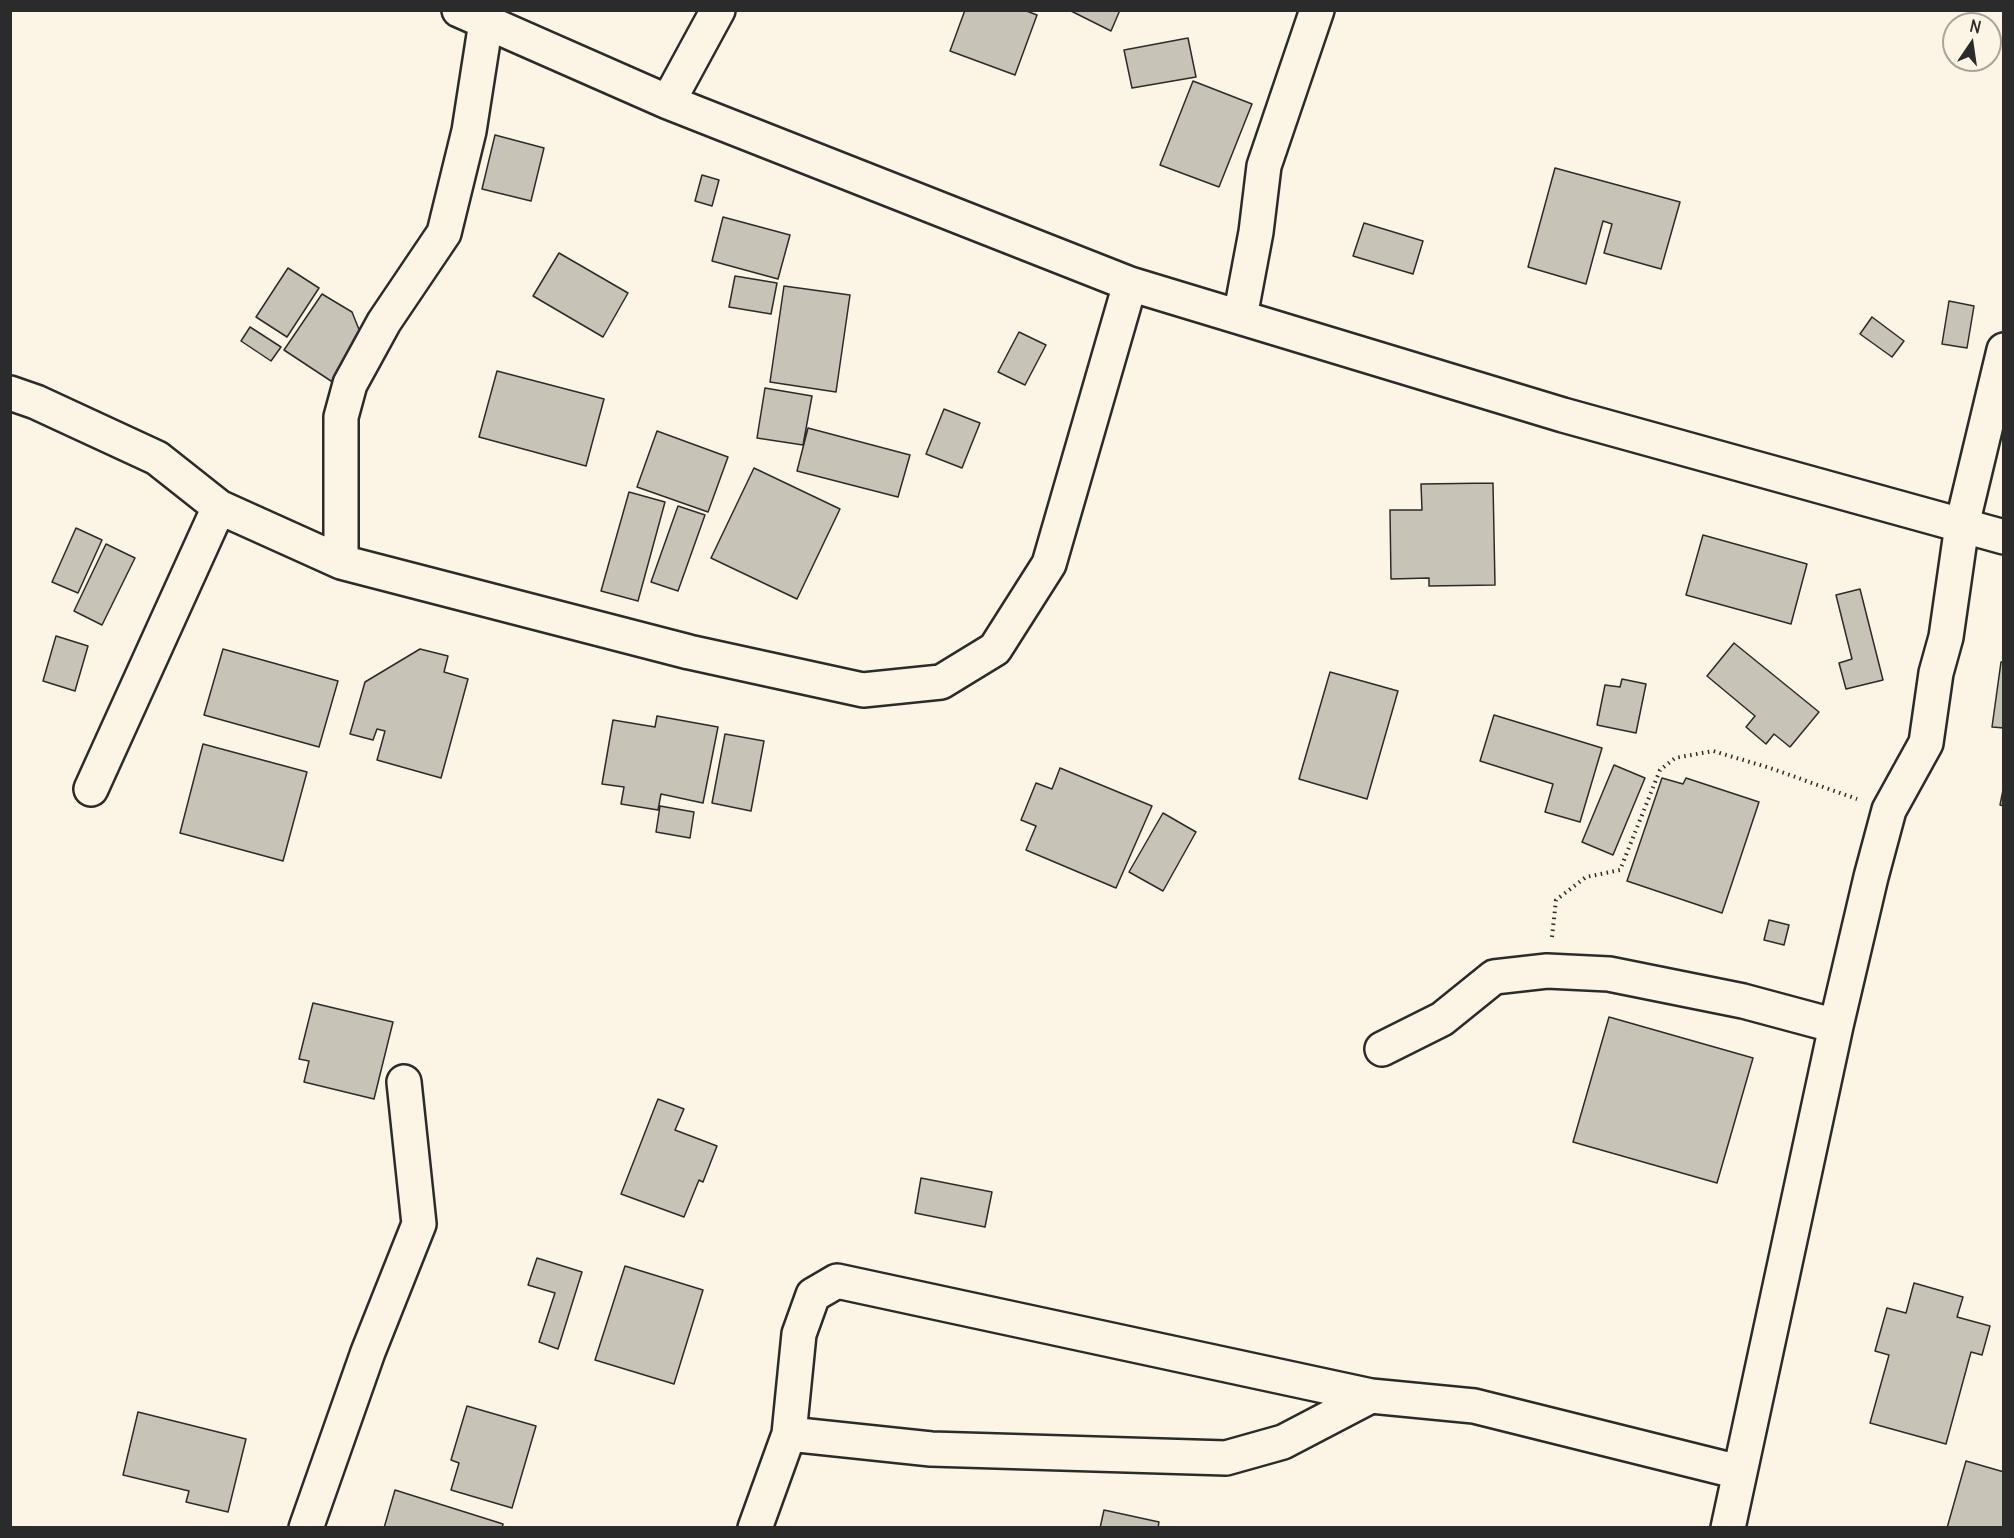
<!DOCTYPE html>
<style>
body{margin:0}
#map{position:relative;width:2014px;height:1538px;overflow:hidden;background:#fcf5e5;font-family:Delius,sans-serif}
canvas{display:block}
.frame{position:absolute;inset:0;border:12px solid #2b2b2b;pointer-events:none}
.north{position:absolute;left:1942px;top:12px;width:60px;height:60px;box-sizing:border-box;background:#fcf5e5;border:2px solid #a8a49b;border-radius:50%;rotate:13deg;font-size:16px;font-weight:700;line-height:24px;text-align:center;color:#2b2b2b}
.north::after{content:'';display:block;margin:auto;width:21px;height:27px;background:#2b2b2b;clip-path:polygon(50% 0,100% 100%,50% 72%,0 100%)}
</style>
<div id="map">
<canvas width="2014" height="1538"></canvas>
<div class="frame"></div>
<div class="north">N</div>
</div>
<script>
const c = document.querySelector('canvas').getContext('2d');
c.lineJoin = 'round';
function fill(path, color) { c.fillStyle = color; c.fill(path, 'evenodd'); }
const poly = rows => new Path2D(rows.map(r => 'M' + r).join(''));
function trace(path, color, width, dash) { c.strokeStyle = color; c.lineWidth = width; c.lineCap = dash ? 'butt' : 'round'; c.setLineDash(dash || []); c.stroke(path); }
const building = poly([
 [965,10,1024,10,1037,15,1015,75,950,51,965,10],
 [1069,10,1120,10,1111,31,1069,10],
 [1188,38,1196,77,1132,88,1124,50,1188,38],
 [1193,81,1252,104,1219,187,1160,165,1193,81],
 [495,135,544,148,531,201,482,189,495,135],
 [1555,168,1680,202,1661,269,1604,253,1612,224,1603,221,1586,284,1528,267,1555,168],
 [702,175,719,180,712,206,695,201,702,175],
 [723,217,790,235,778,279,712,261,723,217],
 [1364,223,1423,241,1413,274,1353,256,1364,223],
 [559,253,628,293,603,337,533,296,559,253],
 [288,268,319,288,287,337,256,317,288,268],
 [735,276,777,283,771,314,729,307,735,276],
 [784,286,850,295,836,392,770,382,784,286],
 [322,294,352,312,360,332,334,383,284,350,322,294],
 [1949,301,1974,306,1967,348,1942,344,1949,301],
 [1872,317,1904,341,1892,357,1860,334,1872,317],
 [250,327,281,347,271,361,241,341,250,327],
 [1019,332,1046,345,1025,385,998,372,1019,332],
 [497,371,604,399,586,466,479,437,497,371],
 [765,388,812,396,803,445,757,438,765,388],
 [944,409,980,423,962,468,926,454,944,409],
 [808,428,910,455,898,497,797,471,808,428],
 [657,431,728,457,708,512,637,487,657,431],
 [754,468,840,509,797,599,711,558,754,468],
 [1493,483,1495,585,1429,586,1429,578,1391,579,1390,510,1422,510,1421,484,1493,483],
 [629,492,665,502,638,601,601,591,629,492],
 [678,506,705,515,678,591,651,582,678,506],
 [76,528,102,540,78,593,52,582,76,528],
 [1703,535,1807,564,1791,624,1686,595,1703,535],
 [106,544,135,558,102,625,74,611,106,544],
 [1860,589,1883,680,1846,689,1839,663,1852,659,1836,595,1860,589],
 [56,636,88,646,75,691,43,681,56,636],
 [1734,643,1819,712,1790,747,1774,734,1766,744,1746,727,1755,716,1707,676,1734,643],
 [223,649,338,681,319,747,204,715,223,649],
 [420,649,448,656,444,672,468,679,441,778,377,760,385,731,377,729,373,740,350,734,365,682,420,649],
 [2001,662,2004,662,2004,728,1992,727,2001,662],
 [1330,672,1398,691,1367,799,1299,779,1330,672],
 [1622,679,1646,684,1636,733,1597,725,1605,685,1620,687,1622,679],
 [1494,715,1602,748,1580,822,1545,812,1553,784,1480,761,1494,715],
 [657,716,718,727,703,803,661,794,658,810,621,804,624,787,602,784,613,720,655,727,657,716],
 [725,734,764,741,751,811,712,803,725,734],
 [203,744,307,772,283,861,180,833,203,744],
 [1614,765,1645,778,1613,855,1582,842,1614,765],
 [1060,768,1152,806,1116,888,1026,850,1036,826,1021,820,1036,783,1052,789,1060,768],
 [1662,778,1683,784,1686,778,1759,802,1722,913,1627,881,1662,778],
 [2004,785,2004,806,2000,805,2004,785],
 [660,806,694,812,690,838,656,832,660,806],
 [1163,813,1196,832,1163,891,1129,872,1163,813],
 [1769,920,1789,925,1784,945,1764,940,1769,920],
 [313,1003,393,1022,374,1099,304,1082,309,1061,299,1059,313,1003],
 [1609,1017,1753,1058,1717,1183,1573,1142,1609,1017],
 [658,1099,684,1109,675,1130,717,1146,703,1182,699,1180,684,1217,621,1194,658,1099],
 [921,1178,992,1192,985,1227,915,1213,921,1178],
 [537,1258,582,1272,558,1349,539,1342,555,1293,528,1285,537,1258],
 [625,1266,703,1290,674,1384,595,1360,625,1266],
 [1914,1283,1963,1297,1957,1317,1990,1326,1982,1355,1971,1352,1946,1444,1870,1423,1889,1355,1875,1351,1887,1308,1906,1313,1914,1283],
 [467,1406,536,1426,512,1508,451,1490,459,1463,451,1460,467,1406],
 [138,1412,246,1439,228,1512,186,1502,189,1491,123,1475,138,1412],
 [1966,1461,2004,1472,2004,1528,1947,1528,1966,1461],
 [395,1490,503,1524,502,1528,384,1528,395,1490],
 [1104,1510,1159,1522,1158,1528,1100,1528,1104,1510]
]);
fill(building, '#c8c3b7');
trace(building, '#2b2b2b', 1.5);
const minor = poly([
 [459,10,668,102,1130,284,1563,415,2004,537],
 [668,102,718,10],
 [1240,317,1256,232,1264,166,1317,10],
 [10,393,36,402,157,458,219,507,341,562,689,652,863,690,941,682,995,649,1049,564,1130,284],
 [341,562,341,417,350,384,384,322,444,233,469,131,486,22],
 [91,789,219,507],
 [1382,1049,1442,1019,1494,977,1547,971,1609,974,1743,1001,1836,1026],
 [789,1434,799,1334,813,1295,837,1281,1371,1396],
 [306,1528,368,1352,419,1224,404,1082],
 [755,1528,789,1434,931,1449,1226,1458,1283,1442,1371,1396,1474,1406,1739,1472],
 [1728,1528,1836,1026,1871,877,1889,810,1926,743,1936,673,1946,637,1962,525,2004,350]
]);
trace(minor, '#2b2b2b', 38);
trace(poly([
 [1552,937,1556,900,1586,877,1620,870,1660,770,1675,758,1713,751,1770,768,1857,799]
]), '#2b2b2b', 4, [1.5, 4.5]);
trace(minor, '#fcf5e5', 33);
</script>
